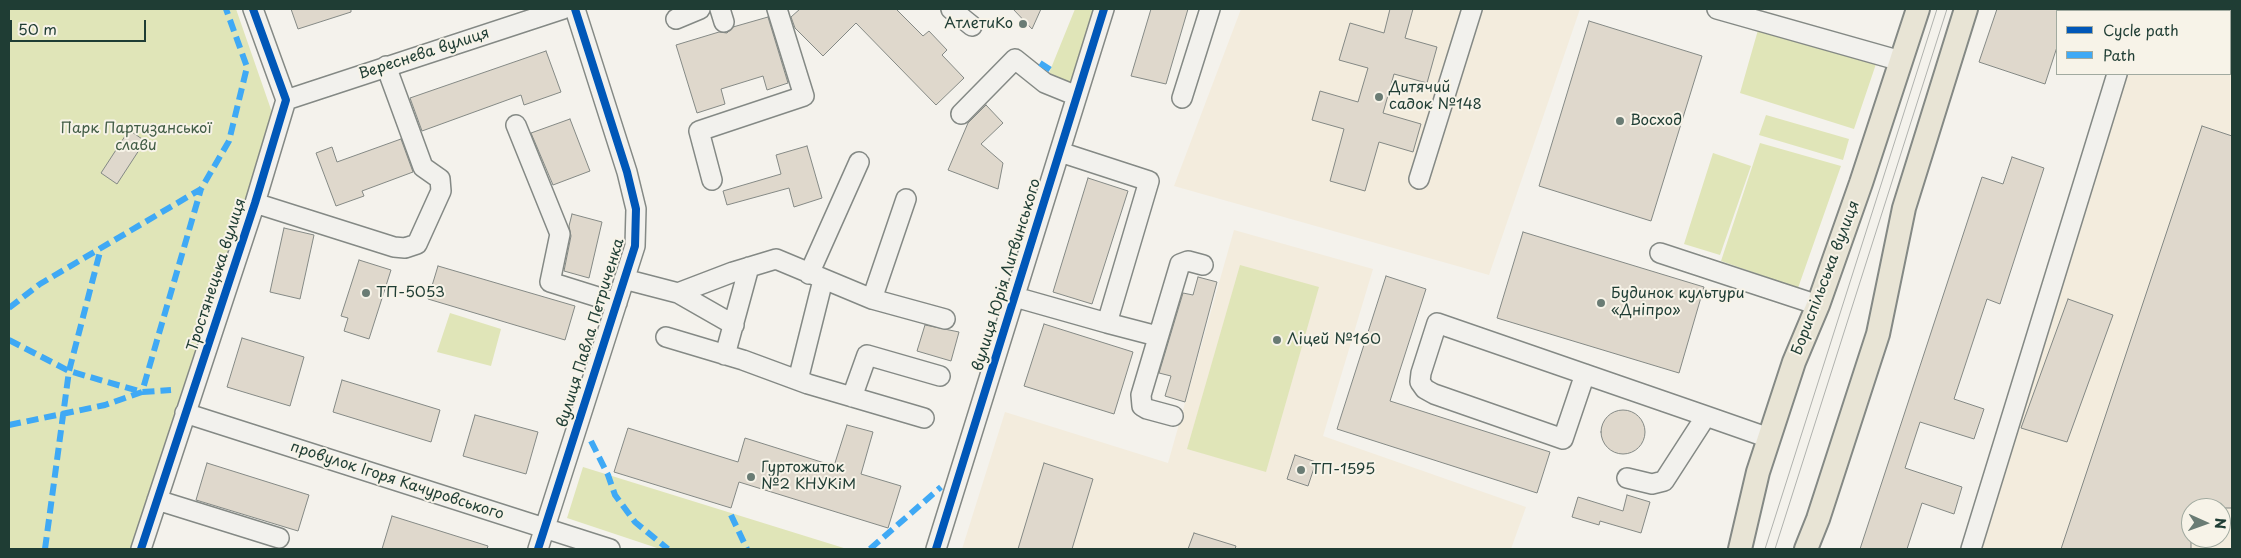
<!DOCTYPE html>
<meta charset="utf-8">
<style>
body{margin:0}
#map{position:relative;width:2241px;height:558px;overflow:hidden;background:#f4f2ec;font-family:"Playpen Sans",sans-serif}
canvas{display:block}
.frame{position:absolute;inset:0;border:10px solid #1f3d34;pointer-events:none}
.legend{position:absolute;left:2056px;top:10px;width:175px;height:65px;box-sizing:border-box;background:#f7f3e8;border:1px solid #a1aaa0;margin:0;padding:6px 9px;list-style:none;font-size:15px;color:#1f3d34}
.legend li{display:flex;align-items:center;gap:10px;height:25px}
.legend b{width:25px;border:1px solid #a1aaa0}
.north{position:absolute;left:2181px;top:498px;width:50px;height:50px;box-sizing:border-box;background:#f7f3e8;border:1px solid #a1aaa0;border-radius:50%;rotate:92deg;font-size:14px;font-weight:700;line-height:20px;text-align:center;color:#1f3d34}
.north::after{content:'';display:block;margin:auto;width:18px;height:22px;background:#6a7c74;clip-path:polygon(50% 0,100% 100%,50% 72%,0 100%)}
.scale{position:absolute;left:10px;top:20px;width:136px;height:22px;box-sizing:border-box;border:2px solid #1f3d34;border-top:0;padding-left:6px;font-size:15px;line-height:18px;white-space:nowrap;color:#1f3d34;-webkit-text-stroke:4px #f7f3e8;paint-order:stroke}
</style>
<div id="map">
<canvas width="2241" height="558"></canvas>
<div class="frame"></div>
<ul class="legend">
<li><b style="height:6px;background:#0057b8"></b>Cycle path</li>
<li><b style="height:6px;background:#3fa9f5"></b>Path</li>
</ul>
<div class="north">N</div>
<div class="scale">50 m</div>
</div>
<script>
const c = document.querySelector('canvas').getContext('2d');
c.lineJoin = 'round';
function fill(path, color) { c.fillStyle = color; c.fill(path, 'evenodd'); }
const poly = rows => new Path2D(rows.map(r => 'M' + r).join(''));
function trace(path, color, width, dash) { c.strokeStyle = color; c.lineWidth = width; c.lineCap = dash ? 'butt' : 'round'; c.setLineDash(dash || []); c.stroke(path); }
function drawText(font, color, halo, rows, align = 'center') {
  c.font = font + ' "Playpen Sans",sans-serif'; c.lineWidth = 4; c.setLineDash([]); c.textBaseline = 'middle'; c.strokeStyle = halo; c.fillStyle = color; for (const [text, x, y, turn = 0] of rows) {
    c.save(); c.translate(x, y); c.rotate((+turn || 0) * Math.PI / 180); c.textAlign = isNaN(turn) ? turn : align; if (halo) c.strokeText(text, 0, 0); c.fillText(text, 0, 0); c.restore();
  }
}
fill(poly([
 [1241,9,1580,9,1489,275,1174,186],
 [2128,9,2232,9,2232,549,1971,549,2109,74,2230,74,2230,11,2127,11],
 [2191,508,2221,508,2221,538,2191,538],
 [1234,230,1373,269,1323,436,1526,507,1511,549,962,549,1005,412,1168,463]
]), '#f3ecdd');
fill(poly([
 [9,9,236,9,275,121,130,549,9,549],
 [1075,9,1104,9,1077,96,1045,83],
 [1758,30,1876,64,1854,129,1740,93],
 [1766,115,1849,139,1843,160,1759,135],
 [1760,143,1841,166,1798,288,1721,261],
 [1713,153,1751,166,1720,255,1684,244],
 [1240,265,1319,287,1266,472,1187,449],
 [450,313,501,329,491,366,437,352],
 [583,467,847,549,660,549,567,518]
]), '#e0e5b8');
const building = poly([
 [291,9,351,9,351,12,298,29,291,9],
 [800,9,896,9,923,36,929,31,947,50,942,55,964,78,936,105,856,23,823,56,795,28,791,17,800,9],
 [1013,9,1041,9,1032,29,1013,9],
 [1151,9,1188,9,1166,84,1131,76,1151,9],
 [1390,9,1413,9,1405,38,1437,47,1427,83,1394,74,1383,113,1421,124,1413,152,1379,142,1365,191,1330,181,1344,129,1312,120,1320,91,1358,102,1368,68,1339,60,1350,23,1384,33,1390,9],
 [1997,9,2057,9,2057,47,2045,84,1979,62,1997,9],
 [768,17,788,83,767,90,763,76,721,89,725,104,697,113,676,45,719,32,727,33,733,27,768,17],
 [1589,21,1702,56,1651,221,1539,186,1589,21],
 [546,51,561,92,524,105,521,95,422,131,410,98,546,51],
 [986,105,1003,123,981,144,1003,163,998,189,948,170,968,123,986,105],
 [570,119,590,171,553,185,531,133,570,119],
 [2202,126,2232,136,2232,508,2191,508,2191,549,2061,549,2202,126],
 [129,130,145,141,117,184,101,173,129,130],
 [401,139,413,172,362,191,364,196,336,206,316,153,332,147,337,162,401,139],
 [807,146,822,198,794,207,789,188,727,205,723,191,781,174,776,155,807,146],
 [2012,157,2044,168,2000,304,1987,299,1954,399,1984,409,1974,439,1920,422,1905,468,1962,487,1954,514,1922,503,1907,549,1860,549,1982,177,2003,184,2012,157],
 [1088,178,1128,191,1092,304,1053,292,1088,178],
 [572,214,602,222,589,278,564,271,571,236,569,226,572,214],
 [284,228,314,235,300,299,270,292,284,228],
 [1523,232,1704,287,1679,373,1497,318,1523,232],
 [359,260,391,270,369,339,344,331,348,318,341,316,359,260],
 [438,266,575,306,565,340,428,299,438,266],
 [1386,276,1426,289,1390,401,1550,452,1537,493,1337,429,1386,276],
 [1198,277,1217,282,1185,402,1165,396,1171,376,1159,373,1183,293,1193,295,1198,277],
 [2068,299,2113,315,2067,442,2021,428,2068,299],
 [1044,324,1133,352,1114,414,1024,386,1044,324],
 [925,325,959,332,951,361,917,351,925,325],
 [242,338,304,357,290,406,227,387,242,338],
 [342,380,440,410,431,442,333,412,342,380],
 '1601 432a22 22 0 1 1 44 0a22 22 0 1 1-44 0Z',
 [475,415,538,432,526,474,463,456,475,415],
 [847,425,873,432,861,474,901,486,888,528,739,482,731,508,614,472,628,428,738,462,745,438,834,466,847,425],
 [1295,455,1316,462,1308,486,1287,479,1295,455],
 [207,463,309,495,298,531,196,500,207,463],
 [1044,463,1093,479,1072,549,1018,549,1044,463],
 [1627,495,1650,502,1641,533,1600,521,1599,525,1572,517,1578,497,1623,511,1627,495],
 [392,516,488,546,487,549,382,549,392,516],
 [1194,533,1236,546,1235,549,1188,549,1194,533]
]);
fill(building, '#dfd8cc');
trace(building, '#848985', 1);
const minor = poly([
 [720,9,724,22],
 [951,9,972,26],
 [1717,9,1901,61],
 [2193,11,2194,9],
 [676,19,700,9],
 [2230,57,2232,58],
 [1182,98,1210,9],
 [286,100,563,9],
 [961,114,1015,59,1045,83,1077,96],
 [516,125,560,234,550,282,617,303],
 [1419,179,1472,9],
 [712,180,699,131,804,96,777,9],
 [255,203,394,247,405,248,417,244,441,191,440,179,423,167,386,66],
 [1660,253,1818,305],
 [809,274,859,162],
 [624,279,678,293,734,325],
 [678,293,733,272,776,259,872,299,906,199],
 [1015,297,1107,323,1149,181,1060,152],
 [872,299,945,319],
 [1107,323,1157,336],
 [666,337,743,360,808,384,924,418],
 [725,355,749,267],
 [1585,374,1563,439,1434,394,1425,389,1420,382,1421,373,1437,323,1706,416,1769,438],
 [798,380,823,280],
 [852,397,867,355,940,376],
 [185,413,610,549],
 [1173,416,1147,409,1142,406,1141,395,1180,264,1188,261,1203,265],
 [1627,478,1652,484,1664,481,1706,416],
 [157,500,279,538],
 [141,549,255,203,286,100,253,9],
 [538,549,635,246,636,209,627,172,575,9],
 [936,549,1104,9],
 [1971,549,2117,74]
]);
const major = poly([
 [1740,549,1758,472,1794,362,1818,305,1861,183,1918,9],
 [1806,549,1818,519,1878,334,1904,208,1966,9]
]);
trace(minor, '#848985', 22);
trace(major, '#848985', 26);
trace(minor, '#f2f1ed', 19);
trace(major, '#e8e4d5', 22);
trace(poly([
 [1765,549,1937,9],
 [1775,549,1947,9]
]), '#b0b2ae', 1);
trace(poly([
 [1040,63,1051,70],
 [9,308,40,284,201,189,229,141,247,67,226,9],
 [9,340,69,371,142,392,171,390],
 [9,425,105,405,142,392,201,189],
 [591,441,608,475,615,495,635,522,668,549],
 [731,515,747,549],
 [45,549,69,371,101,248],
 [870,549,941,487]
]), '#3fa9f5', 6, [12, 6]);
trace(poly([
 [141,549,255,203,286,100,253,9],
 [538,549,635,246,636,209,627,172,575,9],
 [936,549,1104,9]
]), '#0057b8', 8);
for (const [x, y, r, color] of [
 [1023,24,5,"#6a7c74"],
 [1379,97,5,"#6a7c74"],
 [1620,121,5,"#6a7c74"],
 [366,293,5,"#6a7c74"],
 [1601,303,5,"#6a7c74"],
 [1277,340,5,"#6a7c74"],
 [1301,470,5,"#6a7c74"],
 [751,477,5,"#6a7c74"]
]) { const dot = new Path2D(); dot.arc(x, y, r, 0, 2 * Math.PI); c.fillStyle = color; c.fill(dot); trace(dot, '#f7f3e8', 2); }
drawText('15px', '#1f3d34', '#f7f3e8', [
 ["АтлетиКо",1013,24,"right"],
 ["Дитячий",1389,88],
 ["садок №148",1389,105],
 ["Восход",1630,121],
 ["ТП-5053",376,293],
 ["Будинок культури",1611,294],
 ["«Дніпро»",1611,311],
 ["Ліцей №160",1287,340],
 ["Гуртожиток",761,468],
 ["№2 КНУКіМ",761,485],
 ["ТП-1595",1311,470]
], 'left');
drawText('15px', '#1f3d34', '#f7f3e8', [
 ["Вереснева вулиця",424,54,-18],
 ["Тростянецька вулиця",217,275,-72],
 ["вулиця Юрія Литвинського",1007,275,-73],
 ["Бориспільська вулиця",1826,278,-69],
 ["вулиця Павла Петриченка",591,333,-73],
 ["провулок Ігоря Качуровського",397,481,18]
]);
drawText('15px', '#425d46', '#f7f3e8', [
 ["Парк Партизанської",136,129],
 ["слави",136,146]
]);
</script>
